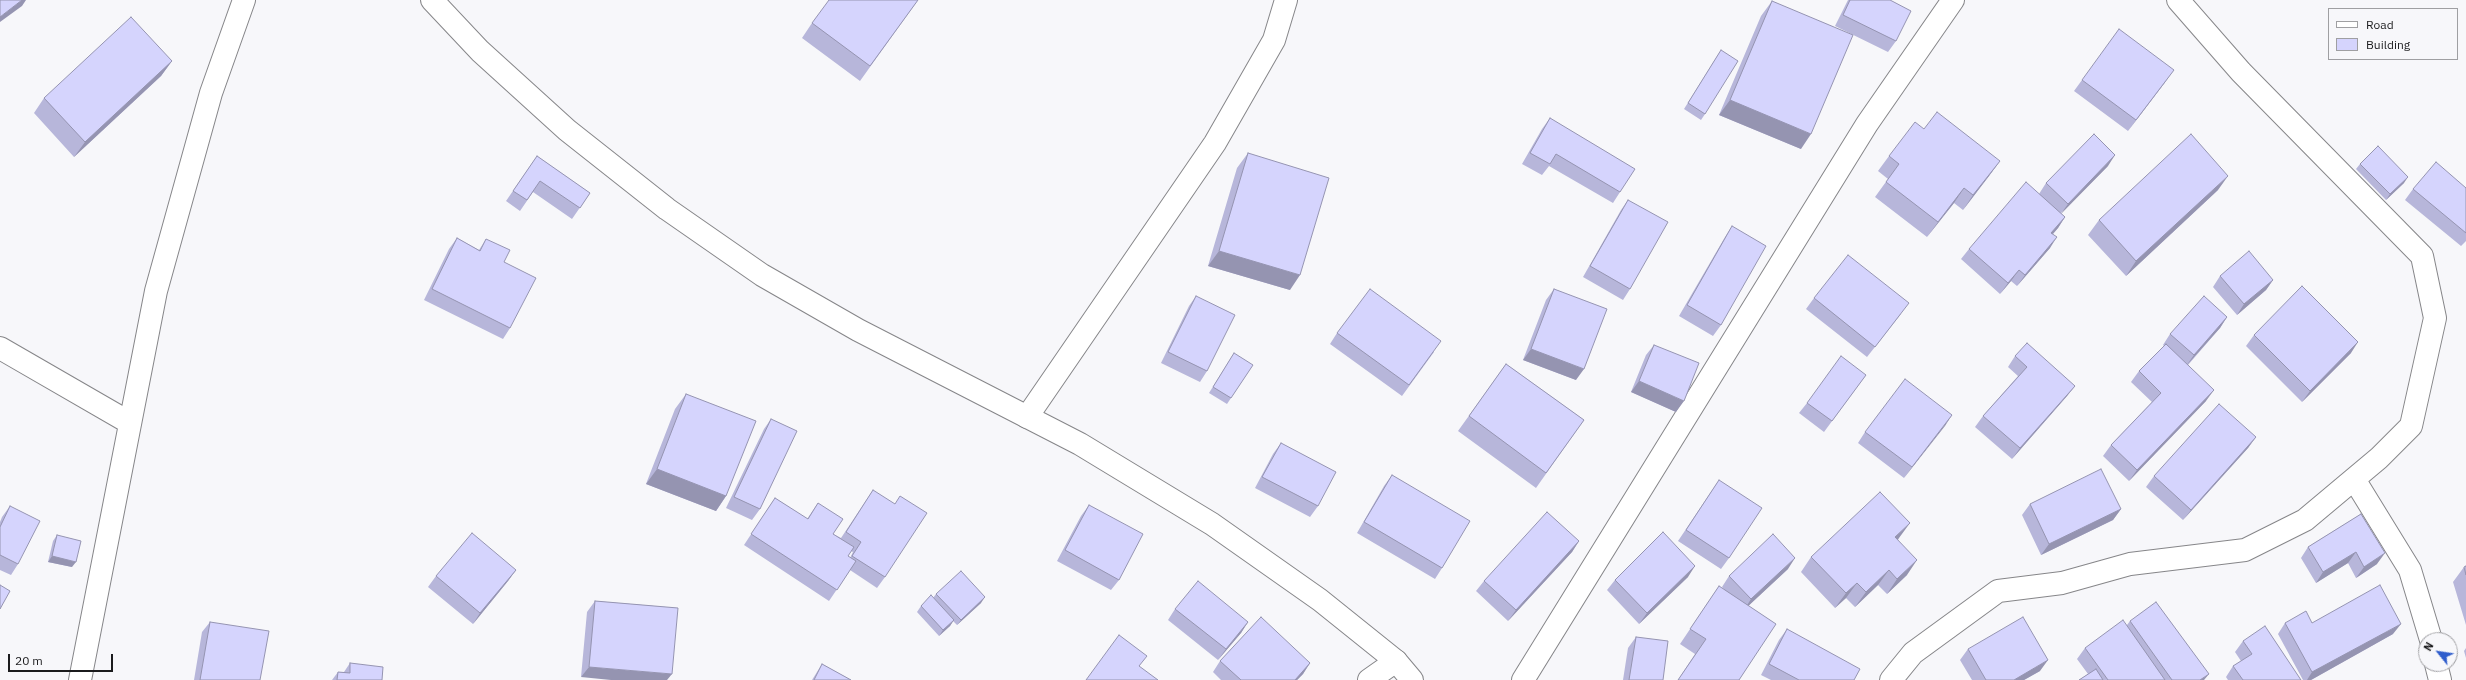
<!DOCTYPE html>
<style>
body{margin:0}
#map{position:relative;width:2466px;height:680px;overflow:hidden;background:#f7f7fa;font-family:"IBM Plex Sans",sans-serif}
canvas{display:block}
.legend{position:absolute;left:2328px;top:8px;width:130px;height:52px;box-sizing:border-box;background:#f7f7fa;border:1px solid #9f9fa2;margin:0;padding:5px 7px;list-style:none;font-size:12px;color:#1b1b1d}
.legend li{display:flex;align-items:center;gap:8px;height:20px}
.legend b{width:20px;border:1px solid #9f9fa2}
.north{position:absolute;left:2418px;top:632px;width:40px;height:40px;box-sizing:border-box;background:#f7f7fa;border:1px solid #9f9fa2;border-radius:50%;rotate:300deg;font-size:11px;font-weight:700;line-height:16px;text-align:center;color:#1b1b1d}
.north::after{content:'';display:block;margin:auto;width:14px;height:18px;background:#2f5dcc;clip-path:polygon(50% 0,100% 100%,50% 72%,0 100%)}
.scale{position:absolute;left:8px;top:654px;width:105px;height:18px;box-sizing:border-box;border:2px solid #1b1b1d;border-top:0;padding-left:5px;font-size:12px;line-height:14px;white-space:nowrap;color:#1b1b1d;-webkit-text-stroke:3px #f7f7fa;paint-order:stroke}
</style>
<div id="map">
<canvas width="2466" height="680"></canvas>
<ul class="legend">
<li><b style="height:5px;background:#fff"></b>Road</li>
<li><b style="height:11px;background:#d5d4fd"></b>Building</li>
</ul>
<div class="north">N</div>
<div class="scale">20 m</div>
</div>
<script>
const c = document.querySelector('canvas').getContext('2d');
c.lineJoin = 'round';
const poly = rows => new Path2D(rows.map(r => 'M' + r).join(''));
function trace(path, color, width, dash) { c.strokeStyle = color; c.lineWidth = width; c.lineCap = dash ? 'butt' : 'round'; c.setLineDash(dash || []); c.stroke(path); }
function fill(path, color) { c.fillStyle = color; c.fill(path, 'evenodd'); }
const minor = poly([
 [0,348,130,423],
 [1027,417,1215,143,1274,40,1286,0],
 [2354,479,2410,570,2431,640],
 [2436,664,2440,680],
 [80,680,156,291,211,93,244,0],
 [1369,680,1396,661],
 [1523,680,1867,124,1953,0],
 [1891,680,1913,653,1998,591,2062,583,2130,564,2245,550,2305,520,2379,458,2411,426,2435,318,2422,256,2241,72,2178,0]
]);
const major = poly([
 [432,0,480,51,567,130,667,209,762,275,858,330,1080,444,1212,524,1320,600,1396,661,1412,680]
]);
trace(minor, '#868689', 24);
trace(major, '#868689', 24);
trace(minor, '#fff', 22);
trace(major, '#fff', 22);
fill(poly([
 [918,0,860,81,802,38,812,23],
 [1848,0,1890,0,1896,41,1888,52,1835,26],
 [1772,1,1801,149,1719,115,1761,16],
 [1721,50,1705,114,1701,120,1684,109],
 [172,61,161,76,74,157,34,113,44,98],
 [2082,80,2166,81,2128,131,2074,91],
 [1550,118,1620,192,1613,203,1549,166,1542,175,1522,164,1542,129],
 [1924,129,2000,161,1989,176,1963,210,1954,203,1927,237,1875,197,1888,179,1878,171,1889,156],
 [1248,153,1290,290,1208,266,1237,168],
 [537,156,590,193,572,219,533,192,520,211,506,201],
 [2360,164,2404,183,2386,200,2356,169],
 [2108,166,2061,213,2065,217,2058,228,2053,234,2050,248,2017,286,2011,281,2000,294,1961,259,1969,249,2039,194,2046,183],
 [2466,188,2466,241,2461,246,2405,200,2413,189],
 [2218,190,2126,276,2088,235,2099,220],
 [1628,200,1630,289,1623,300,1583,277,1621,210],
 [1732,226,1721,325,1713,336,1679,316,1725,237],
 [457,238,479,250,486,239,504,262,510,328,503,339,424,300,449,249],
 [2220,276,2273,280,2266,290,2237,315,2213,287],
 [1554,289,1576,380,1523,360,1546,300],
 [1196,296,1207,371,1200,382,1161,363,1189,306],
 [1814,298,1901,314,1867,357,1806,309],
 [2227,317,2220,328,2188,365,2206,401,2129,481,2103,456,2111,445,2152,402,2131,382,2139,371,2164,346,2163,345,2170,334],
 [1337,333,1434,352,1402,396,1330,344],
 [2254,335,2351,353,2302,402,2246,346],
 [1654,345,1676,412,1631,392,1646,355],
 [1234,353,1231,398,1227,404,1209,393],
 [2015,356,2075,386,2067,396,2012,459,1975,427,1983,416,2018,376,2008,367],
 [1506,364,1584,420,1536,488,1458,431],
 [1866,375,1824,432,1799,413,1807,403],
 [686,394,726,496,716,511,646,484,675,409],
 [1952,415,1904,478,1858,443,1865,432],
 [771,419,760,509,752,520,726,508,764,429],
 [2256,437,2248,448,2183,520,2146,487,2154,476],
 [1281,443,1318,506,1310,517,1255,488,1273,454],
 [1392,475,1442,568,1435,579,1357,533,1384,486],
 [1719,480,1729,558,1721,569,1678,541],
 [873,490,885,577,877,588,850,570,829,601,744,545,775,498,807,519,818,503,833,534,841,538],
 [851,551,853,552,850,558,848,556],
 [2030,504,2121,509,2113,520,2041,555,2022,515],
 [1089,505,1119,580,1111,590,1057,561,1081,516],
 [10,506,18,564,11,575,0,570,0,522,2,517],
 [2361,514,2377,564,2356,578,2348,563,2316,583,2301,558,2308,547],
 [57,535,72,567,48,562,53,541],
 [1899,538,1898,540,1907,575,1887,594,1878,585,1855,607,1846,598,1835,608,1801,572,1811,557],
 [1579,541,1572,552,1508,621,1476,591,1484,581],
 [2466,566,2466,625,2453,582,2464,567],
 [1788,569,1748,606,1739,680,1678,680,1695,654,1680,644,1719,586,1725,591,1722,587,1729,576],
 [516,570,508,581,473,624,428,587,436,576],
 [1688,577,1639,624,1607,590,1615,580],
 [936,594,981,603,957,625,953,621,950,626,939,636,917,612,921,606,933,598],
 [595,601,678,608,581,677,587,612],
 [1175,609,1248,622,1241,633,1218,660,1168,620],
 [2130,621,2204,680,2079,680,2088,674,2077,659,2085,648,2127,625],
 [210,622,260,680,194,680,202,632],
 [2285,623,2312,623,2393,634,2311,680,2303,680,2278,634],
 [1787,629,1854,680,1771,680,1761,675,1779,640],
 [1636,637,1663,680,1623,680,1628,648],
 [2243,641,2301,680,2228,680,2226,677,2233,666,2241,661,2235,652],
 [2466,648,2466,658,2464,651],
 [1968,649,2040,671,2024,680,1972,680,1960,660],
 [1220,661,1310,663,1303,674,1297,680,1221,680,1213,672],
 [350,663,382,680,332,680,338,672,344,672],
 [822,664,851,680,812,680]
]), '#b7b6da');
fill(poly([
 [22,0,26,0,22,6,0,22,0,17],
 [172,61,161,76,74,157,85,142],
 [2174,70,2166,81,2128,131,2136,120],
 [1730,100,1811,134,1801,149,1719,115],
 [2115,155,2108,166,2060,215,2068,204],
 [2000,161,1989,176,1963,210,1973,195],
 [2228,176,2218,190,2126,276,2136,261],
 [2408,177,2404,183,2386,200,2390,194],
 [1964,188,1954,203,1927,237,1938,222],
 [2065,217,2058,228,2044,244,2051,233],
 [2057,237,2050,248,2017,286,2025,275],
 [1219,251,1300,275,1290,290,1208,266],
 [2019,270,2011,281,2000,294,2008,283],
 [2273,280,2266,290,2237,315,2244,304],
 [2227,317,2220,328,2186,366,2194,355],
 [2358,342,2351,353,2302,402,2310,391],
 [1531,349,1584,369,1576,380,1523,360],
 [1639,381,1684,401,1676,412,1631,392],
 [2075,386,2067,396,2012,459,2020,448],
 [2214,390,2206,401,2129,481,2137,470],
 [1952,415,1945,426,1904,478,1912,467],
 [2256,437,2248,448,2183,520,2191,510],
 [657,469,726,496,716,511,646,484],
 [2121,509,2113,520,2041,555,2049,544],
 [1910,523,1899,538,1885,552,1895,537],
 [1579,541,1572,552,1508,621,1516,610],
 [2356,552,2348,563,2316,583,2323,572],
 [2385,553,2377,564,2356,578,2364,567],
 [52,556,76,562,72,567,48,562],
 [1795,558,1788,569,1744,610,1751,599],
 [1917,560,1907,575,1887,594,1897,579],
 [1695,566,1688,577,1639,624,1647,613],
 [516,570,508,581,473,624,480,613],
 [1889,570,1878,585,1855,607,1866,592],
 [1857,583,1846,598,1835,608,1846,593],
 [985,597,981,603,957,625,961,620],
 [954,620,950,626,939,636,943,630],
 [1248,622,1241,633,1218,660,1226,649],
 [2401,624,2393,634,2311,680,2307,680,2312,672],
 [2048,660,2040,671,2024,680,2014,680],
 [1310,663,1303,674,1297,680,1295,680],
 [589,667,672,674,667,680,611,680,581,677],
 [2209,674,2204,680,2200,680]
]), '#9594b1');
const building = poly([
 [0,0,22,0,0,17,0,0],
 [829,0,918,0,870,66,812,23,829,0],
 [1850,0,1890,0,1911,11,1896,41,1843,15,1850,0],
 [1772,1,1853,35,1811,134,1730,100,1772,1],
 [131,17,172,61,85,142,44,98,131,17],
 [2119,29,2174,70,2136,120,2082,80,2119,29],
 [1721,50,1738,61,1705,114,1688,103,1721,50],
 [1937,112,2000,161,1973,195,1964,188,1938,222,1886,182,1899,164,1889,156,1915,122,1924,129,1937,112],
 [1550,118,1635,169,1620,192,1556,154,1550,164,1530,153,1550,118],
 [2094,134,2115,155,2068,204,2046,183,2094,134],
 [2191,134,2228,176,2136,261,2099,220,2191,134],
 [2378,146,2408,177,2390,194,2360,164,2378,146],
 [1248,153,1329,178,1300,275,1219,251,1248,153],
 [537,156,590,193,580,208,540,181,527,200,513,191,537,156],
 [2436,162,2466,188,2466,233,2413,189,2436,162],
 [2026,182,2065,217,2051,233,2057,237,2025,275,2019,270,2008,283,1969,249,2026,182],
 [1628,200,1668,222,1630,289,1590,266,1628,200],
 [1732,226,1766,246,1721,325,1687,305,1732,226],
 [457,238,480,251,486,239,510,250,504,262,536,278,510,328,432,289,457,238],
 [2249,251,2273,280,2244,304,2220,276,2249,251],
 [1848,255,1909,303,1875,347,1814,298,1848,255],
 [2302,286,2358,342,2310,391,2254,335,2302,286],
 [1370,289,1441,341,1409,385,1337,333,1370,289],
 [1554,289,1607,309,1584,369,1531,349,1554,289],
 [1196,296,1235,315,1207,371,1168,352,1196,296],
 [2204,296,2227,317,2194,355,2170,334,2204,296],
 [2027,343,2075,386,2020,448,1983,416,2027,367,2015,356,2027,343],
 [2166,344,2214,390,2137,470,2111,445,2161,393,2139,371,2166,344],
 [1654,345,1699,363,1684,401,1639,381,1654,345],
 [1234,353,1253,365,1231,398,1213,387,1234,353],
 [1841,356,1866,375,1832,421,1807,403,1841,356],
 [1506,364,1584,420,1546,473,1469,416,1506,364],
 [1905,379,1952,415,1912,467,1865,432,1905,379],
 [686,394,756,421,726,496,657,469,686,394],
 [2219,404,2256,437,2191,510,2154,476,2219,404],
 [771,419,797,431,760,509,734,497,771,419],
 [1281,443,1336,472,1318,506,1262,477,1281,443],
 [2101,469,2121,509,2049,544,2030,504,2101,469],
 [1392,475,1470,521,1442,568,1364,522,1392,475],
 [1719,480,1762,508,1729,558,1686,530,1719,480],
 [873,490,895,504,900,496,927,513,885,577,852,556,861,542,846,532,873,490],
 [1880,492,1910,523,1895,537,1917,560,1897,579,1889,570,1866,592,1857,583,1846,593,1811,557,1880,492],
 [775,498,808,519,818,503,843,519,833,534,854,547,848,556,856,561,837,590,751,534,775,498],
 [1089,505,1143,534,1119,580,1065,550,1089,505],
 [10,506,40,521,18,564,0,555,0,527,10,506],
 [1547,512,1579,541,1516,610,1484,581,1547,512],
 [2361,514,2385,553,2364,567,2356,552,2323,572,2308,547,2361,514],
 [1663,532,1695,566,1647,613,1615,580,1663,532],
 [472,533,516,570,480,613,436,576,472,533],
 [1773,534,1795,558,1751,599,1729,576,1773,534],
 [57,535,81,541,76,562,52,556,57,535],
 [2466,566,2466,575,2464,567,2466,566],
 [961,571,985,597,961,620,936,594,961,571],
 [1198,581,1248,622,1226,649,1175,609,1198,581],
 [0,585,10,591,0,609,0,585],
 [2380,585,2401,624,2312,672,2285,623,2306,611,2312,623,2380,585],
 [1719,586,1776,624,1739,680,1678,680,1706,639,1690,629,1719,586],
 [931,595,954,620,943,630,921,606,931,595],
 [595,601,678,608,672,674,589,667,595,601],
 [2156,602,2209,674,2200,680,2172,680,2130,621,2156,602],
 [1261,617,1310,663,1295,680,1241,680,1220,661,1261,617],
 [2023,617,2048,660,2014,680,1986,680,1968,649,2023,617],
 [2123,620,2165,680,2108,680,2085,648,2123,620],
 [210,622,269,631,260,680,200,680,210,622],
 [2265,626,2301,680,2243,680,2233,666,2252,654,2243,641,2265,626],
 [1787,629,1860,669,1854,680,1799,680,1769,664,1787,629],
 [1119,635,1147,656,1139,666,1158,680,1086,680,1119,635],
 [1636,637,1668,641,1663,680,1629,680,1636,637],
 [350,663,383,667,382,680,337,680,338,672,350,673,350,663],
 [822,664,851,680,814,680,822,664],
 [2096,669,2103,680,2079,680,2096,669]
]);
fill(building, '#d5d4fd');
trace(building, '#9594b1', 1);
</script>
